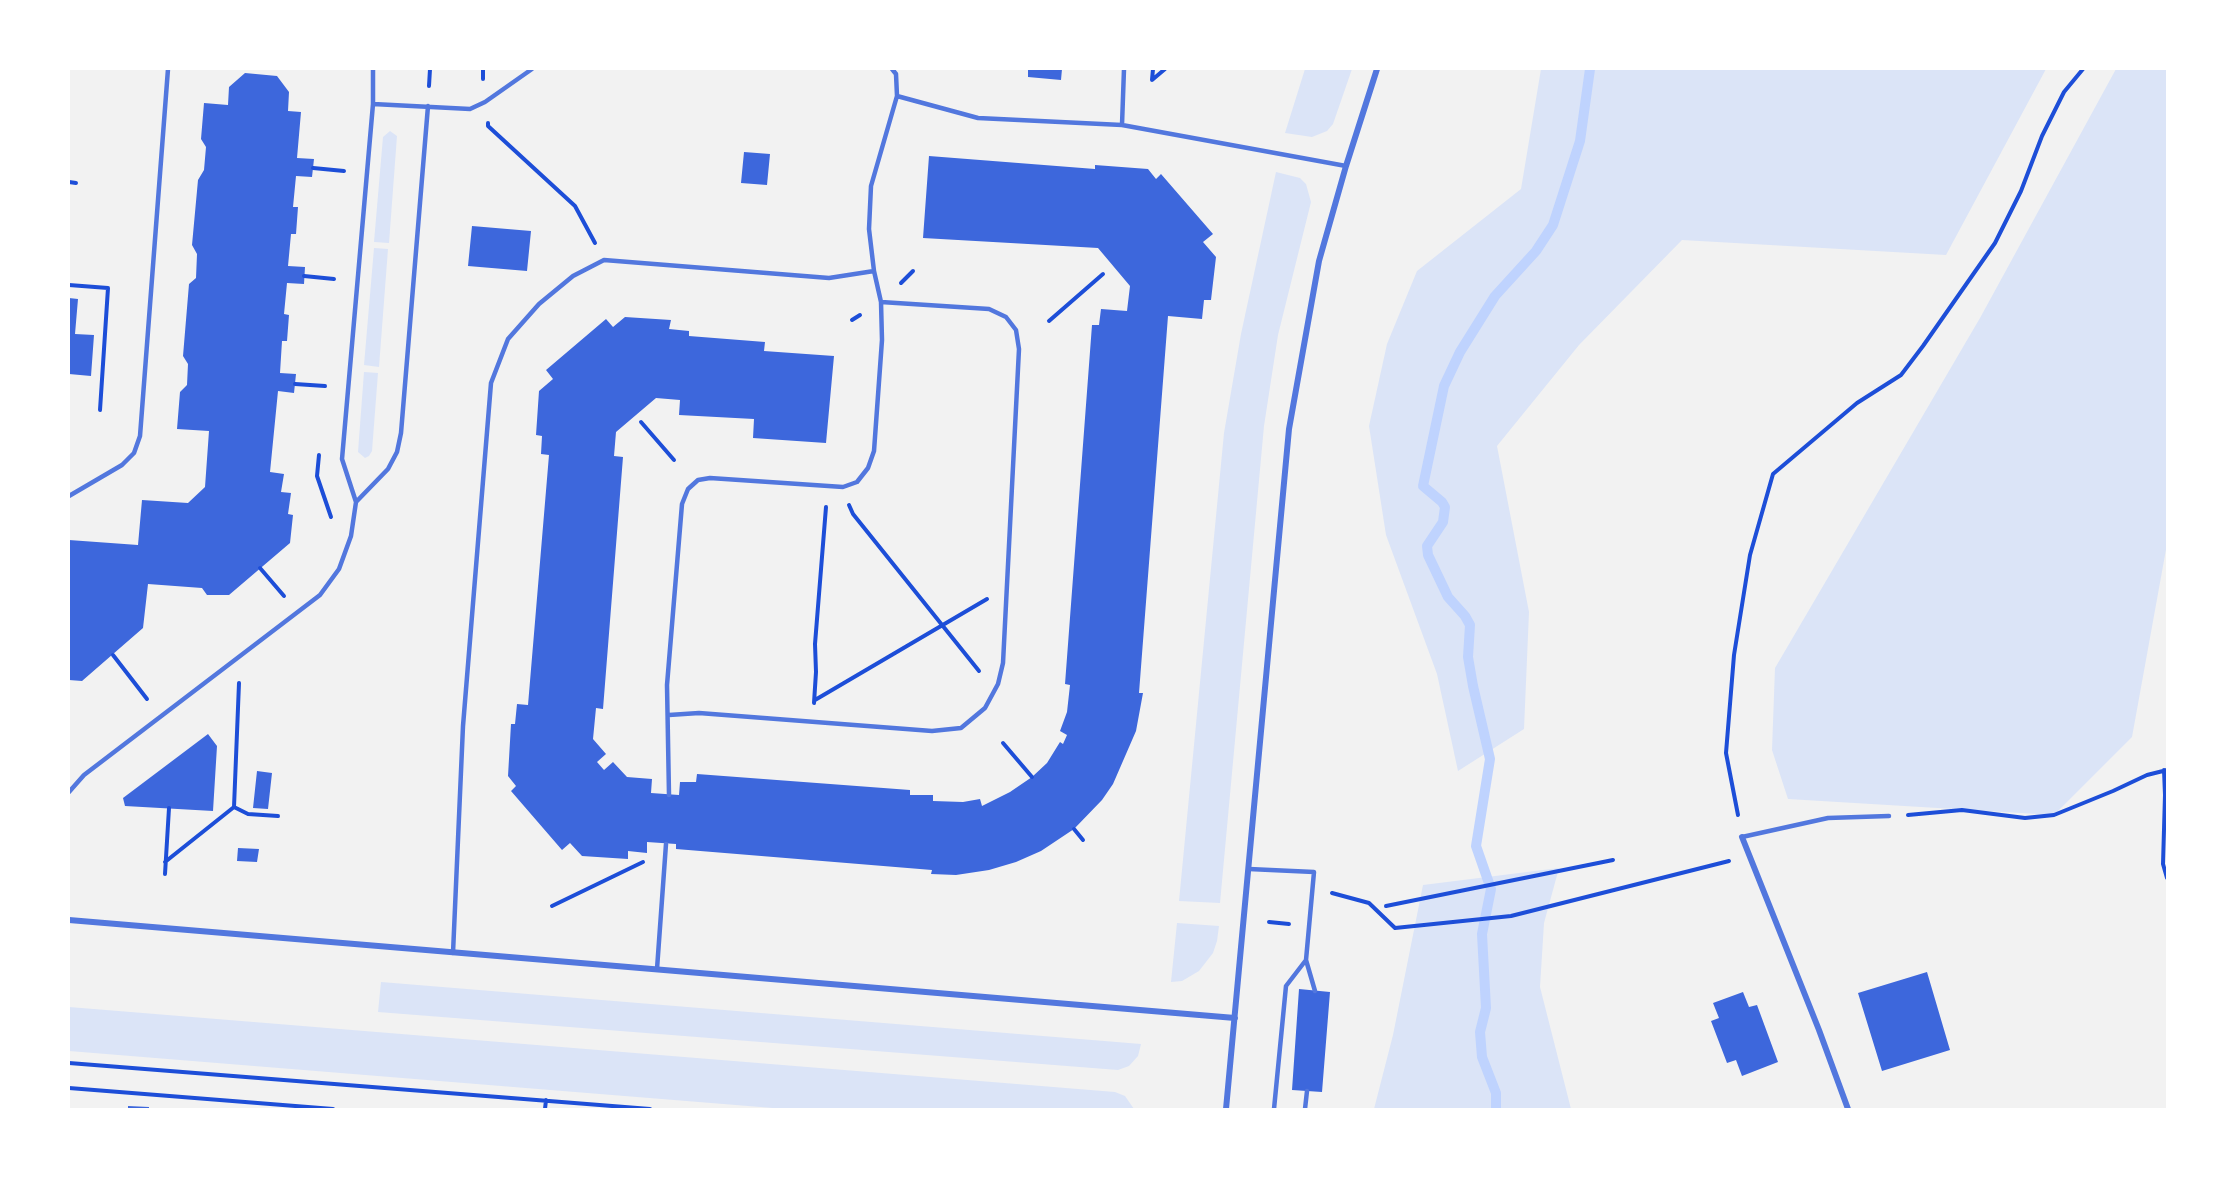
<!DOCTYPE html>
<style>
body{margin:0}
#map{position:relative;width:2236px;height:1178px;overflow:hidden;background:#f2f2f2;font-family:Ubuntu,sans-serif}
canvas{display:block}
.frame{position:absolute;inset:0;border:70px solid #fff;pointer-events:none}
</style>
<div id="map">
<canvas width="2236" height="1178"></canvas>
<div class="frame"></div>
</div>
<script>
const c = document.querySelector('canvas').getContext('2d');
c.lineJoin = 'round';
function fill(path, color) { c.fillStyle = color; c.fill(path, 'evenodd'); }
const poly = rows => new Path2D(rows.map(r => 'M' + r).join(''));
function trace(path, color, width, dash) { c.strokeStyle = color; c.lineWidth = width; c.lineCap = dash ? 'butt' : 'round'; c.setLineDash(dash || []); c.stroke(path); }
fill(poly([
 [1305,69,1352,69,1333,124,1327,131,1312,137,1285,133],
 [1541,69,2046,69,1946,255,1682,240,1579,345,1497,446,1529,612,1524,729,1458,771,1437,674,1386,535,1369,426,1387,344,1417,271,1521,189],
 [2116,69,2167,69,2167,544,2132,737,2054,815,1788,799,1772,750,1775,668,1980,318],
 [390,131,397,136,389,243,374,242,383,137],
 [1276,172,1300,178,1306,184,1311,202,1278,335,1264,426,1220,903,1179,901,1224,433,1241,334],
 [374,248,388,249,379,367,364,365],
 [364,372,378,373,372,451,369,456,365,458,358,452],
 [1559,868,1544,923,1540,987,1571,1109,1374,1109,1393,1035,1423,885],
 [1177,923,1219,926,1217,941,1213,953,1199,971,1182,981,1171,982],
 [381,982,1141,1044,1138,1056,1129,1066,1118,1070,378,1012],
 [69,1007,1115,1092,1125,1096,1134,1109,785,1109,69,1051]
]), '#dbe4f7');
trace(poly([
 [1496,1109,1496,1093,1482,1057,1480,1032,1486,1008,1482,934,1491,889,1476,846,1490,759,1473,686,1468,657,1470,625,1465,616,1448,597,1428,555,1427,546,1443,522,1445,507,1442,502,1423,486,1444,386,1460,352,1495,296,1536,251,1553,225,1580,141,1590,69]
]), '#bfd3fe', 10);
fill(poly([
 [1028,69,1062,69,1061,80,1028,77],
 [245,73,277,76,289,92,288,111,301,112,297,158,314,159,312,177,296,176,293,207,298,207,296,234,291,234,288,266,305,267,304,284,287,283,284,314,289,315,287,341,282,341,280,373,296,374,294,393,278,391,270,472,284,474,281,492,291,493,288,514,293,515,290,543,229,595,207,595,202,588,148,584,143,628,82,681,69,680,69,540,138,545,142,500,188,503,205,487,209,431,177,429,180,392,187,385,188,364,183,356,189,284,196,278,197,254,192,245,198,180,204,170,206,147,201,139,204,103,228,105,229,87],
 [744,152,770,154,767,185,741,183],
 [929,156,1095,169,1095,165,1148,169,1156,179,1161,174,1213,234,1203,242,1216,257,1211,300,1204,300,1202,319,1168,316,1139,693,1143,693,1136,731,1113,784,1102,800,1074,829,1041,851,1016,862,989,870,956,875,931,874,932,870,676,849,676,844,647,842,647,853,628,851,628,859,582,856,570,843,562,850,511,791,516,786,508,776,511,724,515,724,517,704,528,705,549,455,541,454,542,436,536,435,539,391,553,379,546,370,606,319,613,327,625,317,671,320,669,329,689,331,689,336,765,342,764,351,834,356,826,443,753,438,754,419,679,415,680,400,656,398,616,432,614,456,623,457,603,709,596,708,593,739,606,754,597,762,604,770,613,762,627,777,652,779,651,793,679,795,680,782,696,782,697,774,910,790,910,795,933,795,933,801,963,802,980,799,982,806,1010,792,1032,777,1047,763,1060,742,1063,744,1067,735,1060,731,1067,712,1070,685,1065,684,1092,325,1099,325,1101,309,1127,311,1130,286,1098,248,923,238],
 [472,226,531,231,527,271,468,266],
 [69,298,78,299,75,334,94,335,91,376,69,374],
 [208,734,217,746,213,811,125,806,123,798],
 [257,771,272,773,268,809,253,808],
 [238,848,259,849,257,862,237,861],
 [1927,972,1950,1050,1882,1071,1858,993],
 [1299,989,1330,992,1322,1092,1292,1090],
 [1743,992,1749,1007,1757,1005,1778,1062,1742,1076,1736,1060,1727,1063,1711,1021,1719,1018,1713,1003],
 [128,1106,149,1107,149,1109,128,1109]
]), '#3d67dc');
trace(poly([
 [483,69,483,79],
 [1153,69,1152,80,1165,69],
 [429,86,430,69],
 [488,123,488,126,575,206,595,243],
 [313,168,344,171],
 [69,182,76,183],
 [304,276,334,279],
 [901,283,913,271],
 [69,285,108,288,100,410],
 [852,320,860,315],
 [1049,321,1103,274],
 [295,384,325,386],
 [641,422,674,460],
 [319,455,317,476,331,517],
 [849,505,853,514,979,671],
 [260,568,284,596],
 [113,655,147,699],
 [815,700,987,599],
 [814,703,816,672,815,644,826,507],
 [1003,743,1032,777],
 [2164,770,2165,795,2163,864,2167,878],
 [234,807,248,814,278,816],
 [1738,815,1726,753,1734,655,1750,555,1773,474,1857,403,1901,375,1923,346,1995,243,2021,191,2042,136,2064,92,2083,69],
 [1908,815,1962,810,2025,818,2054,815,2113,791,2147,775,2167,770],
 [1074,829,1083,840],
 [165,862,234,807,239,683],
 [165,874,169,808],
 [1332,893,1369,903,1395,928,1511,916,1729,861],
 [552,906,643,862],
 [1386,906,1613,860],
 [1269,922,1289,924],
 [69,1063,650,1109],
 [69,1088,333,1109],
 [545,1109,546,1100]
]), '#1d4ed8', 4);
trace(poly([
 [897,96,978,118,1122,125,1346,166],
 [373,104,470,109,485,102,532,69],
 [1122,125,1124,69],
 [69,496,122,465,134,453,140,436,168,69],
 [356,502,388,469,397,452,401,433,428,106],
 [669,715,699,713,932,731,961,728,985,708,998,684,1003,663,1019,349,1016,330,1006,317,989,309,881,302],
 [69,792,84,775,320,595,339,569,351,536,356,502,342,459,373,104,373,69],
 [669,795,667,685,682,504,688,489,698,480,710,478,843,487,857,482,868,468,874,451,882,340,881,302,874,271],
 [1742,837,1828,818,1889,816],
 [1249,869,1314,872,1306,960,1286,986,1274,1109],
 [453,953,463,726,491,383,508,339,539,304,573,276,604,260,829,278,874,271,869,229,871,186,897,96,896,74,892,69],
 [1306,960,1315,991],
 [657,969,666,844],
 [1305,1109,1307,1091]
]), '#5277de', 4.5);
trace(poly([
 [1742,837,1819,1030,1848,1109],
 [69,920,1235,1018],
 [1226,1109,1289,429,1319,261,1346,166,1377,69]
]), '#5277de', 6);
</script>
